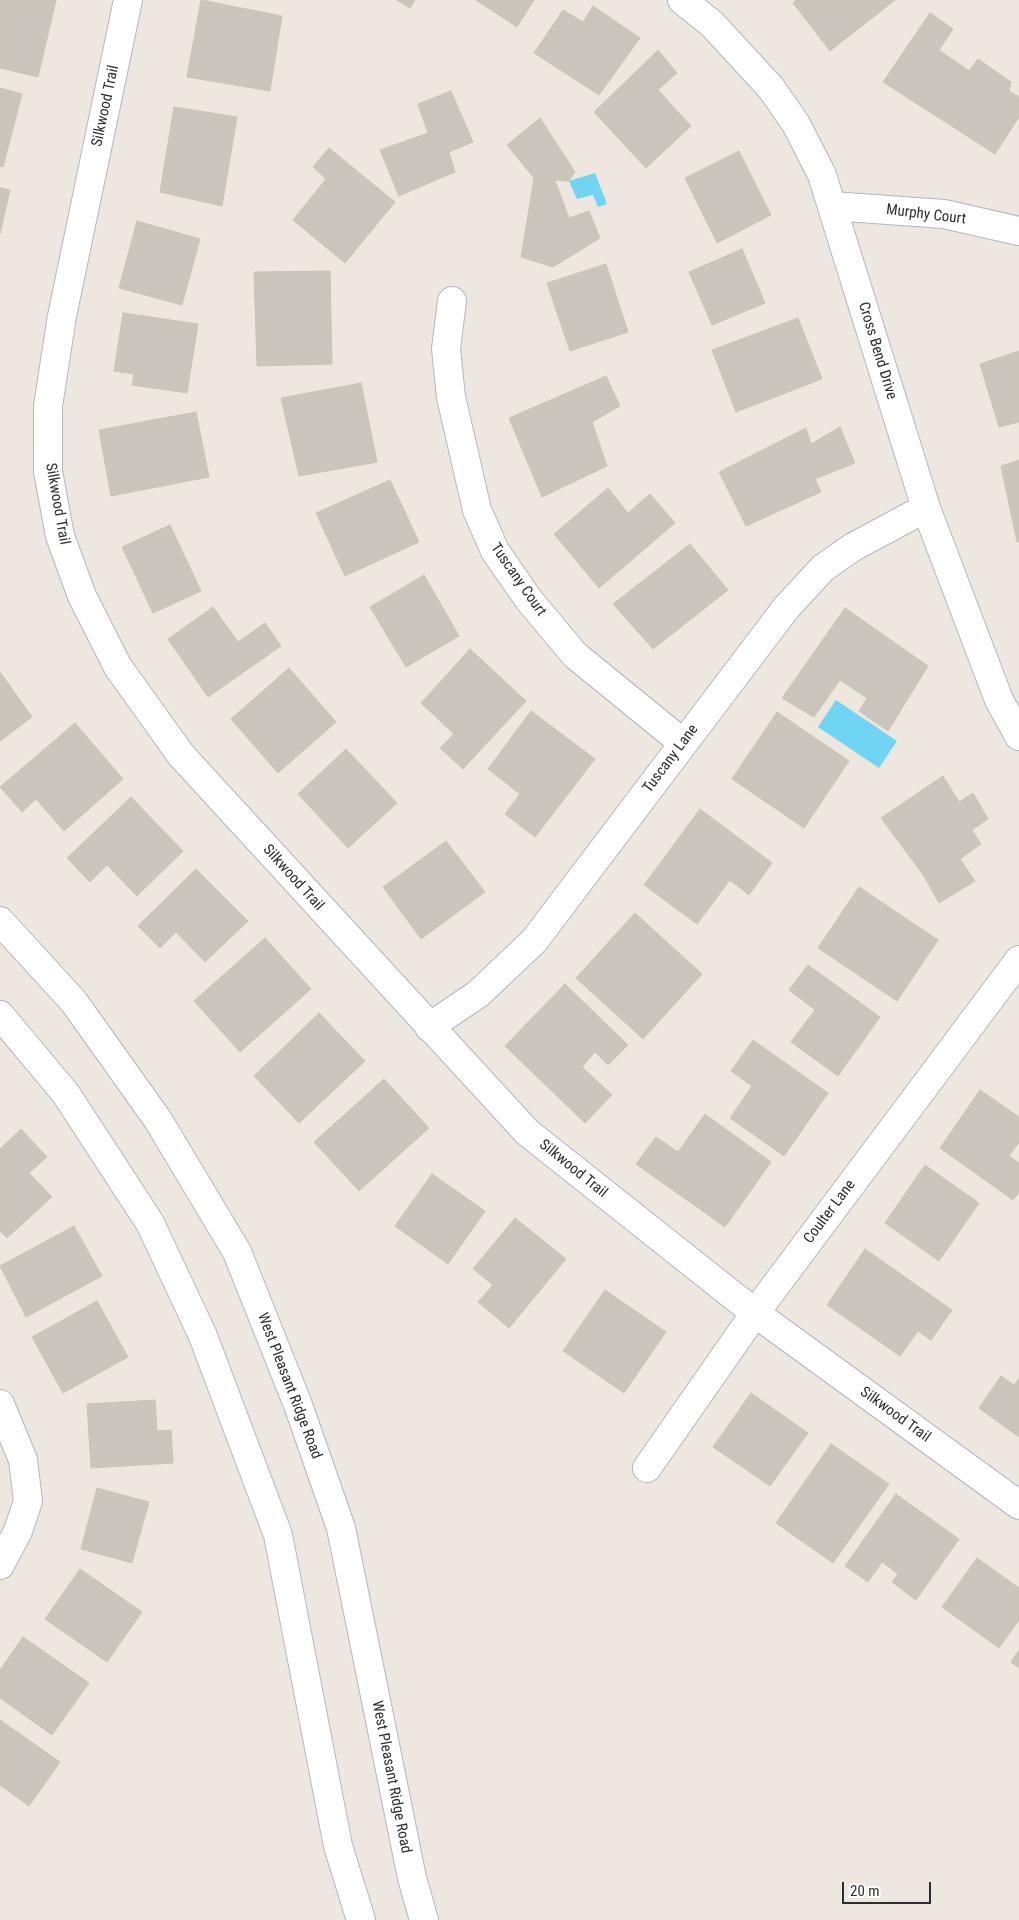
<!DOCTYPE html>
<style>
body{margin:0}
#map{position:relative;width:1019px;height:1920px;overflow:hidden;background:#eee7df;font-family:"Roboto Condensed",sans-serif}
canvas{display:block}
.scale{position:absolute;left:842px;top:1882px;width:89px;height:22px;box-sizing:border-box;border:2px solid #2d2d2d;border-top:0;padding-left:6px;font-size:15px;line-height:18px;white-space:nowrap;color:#2d2d2d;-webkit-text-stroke:4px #fff;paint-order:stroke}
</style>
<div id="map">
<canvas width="1019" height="1920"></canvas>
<div class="scale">20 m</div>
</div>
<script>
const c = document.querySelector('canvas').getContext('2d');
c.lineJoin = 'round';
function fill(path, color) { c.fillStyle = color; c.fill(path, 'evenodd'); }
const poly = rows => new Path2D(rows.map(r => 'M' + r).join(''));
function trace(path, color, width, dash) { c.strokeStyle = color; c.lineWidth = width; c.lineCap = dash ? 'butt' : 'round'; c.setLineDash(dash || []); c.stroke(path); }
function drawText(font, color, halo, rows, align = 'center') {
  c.font = font + ' "Roboto Condensed",sans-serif'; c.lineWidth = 4; c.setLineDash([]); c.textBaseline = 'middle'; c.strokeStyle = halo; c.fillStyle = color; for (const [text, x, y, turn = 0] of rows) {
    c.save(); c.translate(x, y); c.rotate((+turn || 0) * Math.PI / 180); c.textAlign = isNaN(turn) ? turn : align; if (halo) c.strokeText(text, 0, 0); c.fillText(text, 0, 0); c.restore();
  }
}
fill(poly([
 [595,173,607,204,598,207,593,195,577,199,569,181],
 [836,700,897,741,879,768,818,727]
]), '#70d5f2');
const building = poly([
 [0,0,56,0,38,77,0,68,0,0],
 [201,0,282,16,270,91,187,77,201,0],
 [397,0,415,0,410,8,397,0],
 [476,0,534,0,517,27,476,0],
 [796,0,895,0,830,51,793,3,796,0],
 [593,6,640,38,599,95,534,53,563,10,583,22,593,6],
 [930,13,953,29,939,50,969,71,978,59,1011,82,1009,91,1019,97,1019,117,995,154,883,82,930,13],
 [658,50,677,73,658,90,691,126,646,168,594,112,658,50],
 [0,88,22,94,3,167,0,166,0,88],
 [451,91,473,142,449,152,455,172,399,196,380,150,428,133,418,104,451,91],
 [174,107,237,117,222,206,160,192,174,107],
 [540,118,575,172,569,181,555,180,569,218,589,211,600,238,553,267,521,257,534,178,507,145,540,118],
 [329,148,395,202,345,263,293,220,326,179,313,167,329,148],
 [739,151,771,215,717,243,685,178,739,151],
 [0,188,10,190,0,234,0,188],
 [137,221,200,239,182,305,119,288,137,221],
 [742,249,765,303,712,325,689,272,742,249],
 [606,264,628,332,570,351,547,283,606,264],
 [330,271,332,364,257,366,254,272,330,271],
 [123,313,198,324,187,393,132,385,134,374,114,371,123,313],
 [798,318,822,379,736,412,712,350,798,318],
 [1019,351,1019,422,999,427,980,364,1019,351],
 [606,376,620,406,592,422,607,466,542,497,509,418,606,376],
 [361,383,377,462,299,476,281,398,361,383],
 [196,412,209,477,111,496,99,430,196,412],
 [840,427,855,463,815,479,821,492,746,526,719,472,806,428,811,444,840,427],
 [1019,460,1019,542,1017,542,1001,466,1019,460],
 [390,480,419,542,345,576,316,513,390,480],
 [608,488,628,513,650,494,675,523,599,588,554,534,608,488],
 [170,525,201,591,153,613,122,547,170,525],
 [690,544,728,590,653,649,613,604,690,544],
 [424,575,459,636,406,667,370,607,424,575],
 [213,607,238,642,265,623,281,646,208,697,168,639,213,607],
 [845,608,928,666,888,731,859,711,867,698,840,680,814,717,782,698,845,608],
 [470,649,526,701,463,769,440,748,454,734,421,703,470,649],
 [289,668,336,722,278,773,231,719,289,668],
 [0,672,32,717,0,741,0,672],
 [531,711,595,759,535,837,505,814,520,794,488,769,531,711],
 [777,712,849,761,804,828,732,779,777,712],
 [75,723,123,779,64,831,36,799,22,812,0,787,75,723],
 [346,749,397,803,348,848,298,794,346,749],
 [943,776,959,802,973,793,988,819,972,830,981,844,960,859,975,881,939,903,924,876,881,818,943,776],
 [131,797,183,851,137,896,107,865,90,882,67,858,131,797],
 [700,809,772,863,749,895,730,880,697,924,644,885,700,809],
 [446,841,485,892,421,939,383,887,446,841],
 [196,869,248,921,205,962,176,932,160,948,138,926,196,869],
 [859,887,938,940,897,1001,818,948,859,887],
 [635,913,702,974,643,1039,576,978,635,913],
 [265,938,311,989,240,1052,194,1001,265,938],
 [808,965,880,1017,838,1076,791,1042,815,1010,789,990,808,965],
 [565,984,628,1045,608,1065,595,1052,582,1067,612,1095,585,1123,505,1046,565,984],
 [319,1013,365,1061,299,1123,254,1076,319,1013],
 [753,1040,828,1093,784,1156,730,1118,752,1086,731,1071,753,1040],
 [384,1079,429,1128,359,1191,314,1142,384,1079],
 [980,1090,1019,1117,1019,1142,1009,1156,1019,1163,1019,1192,1013,1200,940,1148,980,1090],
 [705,1114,771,1162,725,1227,636,1164,656,1137,678,1152,705,1114],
 [21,1129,47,1157,29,1173,52,1197,7,1238,0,1231,0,1149,21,1129],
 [925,1165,979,1203,939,1261,885,1223,925,1165],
 [432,1174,485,1211,448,1264,395,1226,432,1174],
 [515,1218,566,1259,509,1328,478,1302,493,1285,473,1269,515,1218],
 [74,1226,102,1276,26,1317,0,1266,74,1226],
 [865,1249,952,1310,931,1340,918,1331,900,1356,827,1305,865,1249],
 [605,1290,666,1332,624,1393,563,1351,605,1290],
 [97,1301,128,1357,63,1393,32,1337,97,1301],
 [1001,1376,1014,1385,1019,1378,1019,1437,979,1408,1001,1376],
 [751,1393,808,1433,770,1486,713,1447,751,1393],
 [155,1400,157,1431,171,1430,173,1463,91,1468,87,1404,155,1400],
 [831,1444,889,1484,833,1563,776,1523,831,1444],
 [97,1488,149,1502,132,1563,81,1549,97,1488],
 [896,1494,959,1539,916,1600,892,1582,898,1574,882,1562,868,1582,845,1566,896,1494],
 [977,1558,1019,1588,1019,1620,999,1648,942,1607,977,1558],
 [80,1569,142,1612,107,1662,45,1619,80,1569],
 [23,1637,89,1683,52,1735,0,1698,0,1670,23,1637],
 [1019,1650,1019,1668,1011,1662,1019,1650],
 [0,1720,60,1762,29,1806,0,1785,0,1720]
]);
fill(building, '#cac5bd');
trace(building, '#cac3b8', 1);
const minor = poly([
 [128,0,62,316,48,406,48,471,60,536,82,596,118,667,181,755,527,1132,755,1313,1019,1505],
 [682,0,712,24,771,88,796,124,822,175,926,508,999,700,1019,736],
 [832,206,944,214,1019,231],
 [452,301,446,349,451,397,477,510,495,551,529,600,575,655,683,743],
 [429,1027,478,994,534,941,786,608,823,568,853,547,926,508],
 [0,1404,23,1460,28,1501,18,1531,0,1565],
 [647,1468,755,1313,1019,960]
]);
const secondary = poly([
 [0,921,74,1002,158,1120,237,1252,298,1405,341,1528,412,1878,424,1920],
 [0,1015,66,1094,150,1223,203,1336,278,1535,338,1846,361,1920]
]);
trace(minor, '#b3b6c0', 30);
trace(secondary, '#b3b6c0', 30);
trace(minor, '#fff', 28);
trace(secondary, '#fff', 28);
drawText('15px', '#2d2d2d', '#fff', [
 ["Silkwood Trail",106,106,-78],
 ["Murphy Court",926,215,7],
 ["Cross Bend Drive",877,351,73],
 ["Silkwood Trail",57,504,80],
 ["Tuscany Court",518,580,55],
 ["Tuscany Lane",671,759,-53],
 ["Silkwood Trail",293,878,48],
 ["Silkwood Trail",573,1169,39],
 ["Coulter Lane",830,1212,-53],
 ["West Pleasant Ridge Road",289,1386,69],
 ["Silkwood Trail",895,1415,36],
 ["West Pleasant Ridge Road",391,1777,79]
]);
</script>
